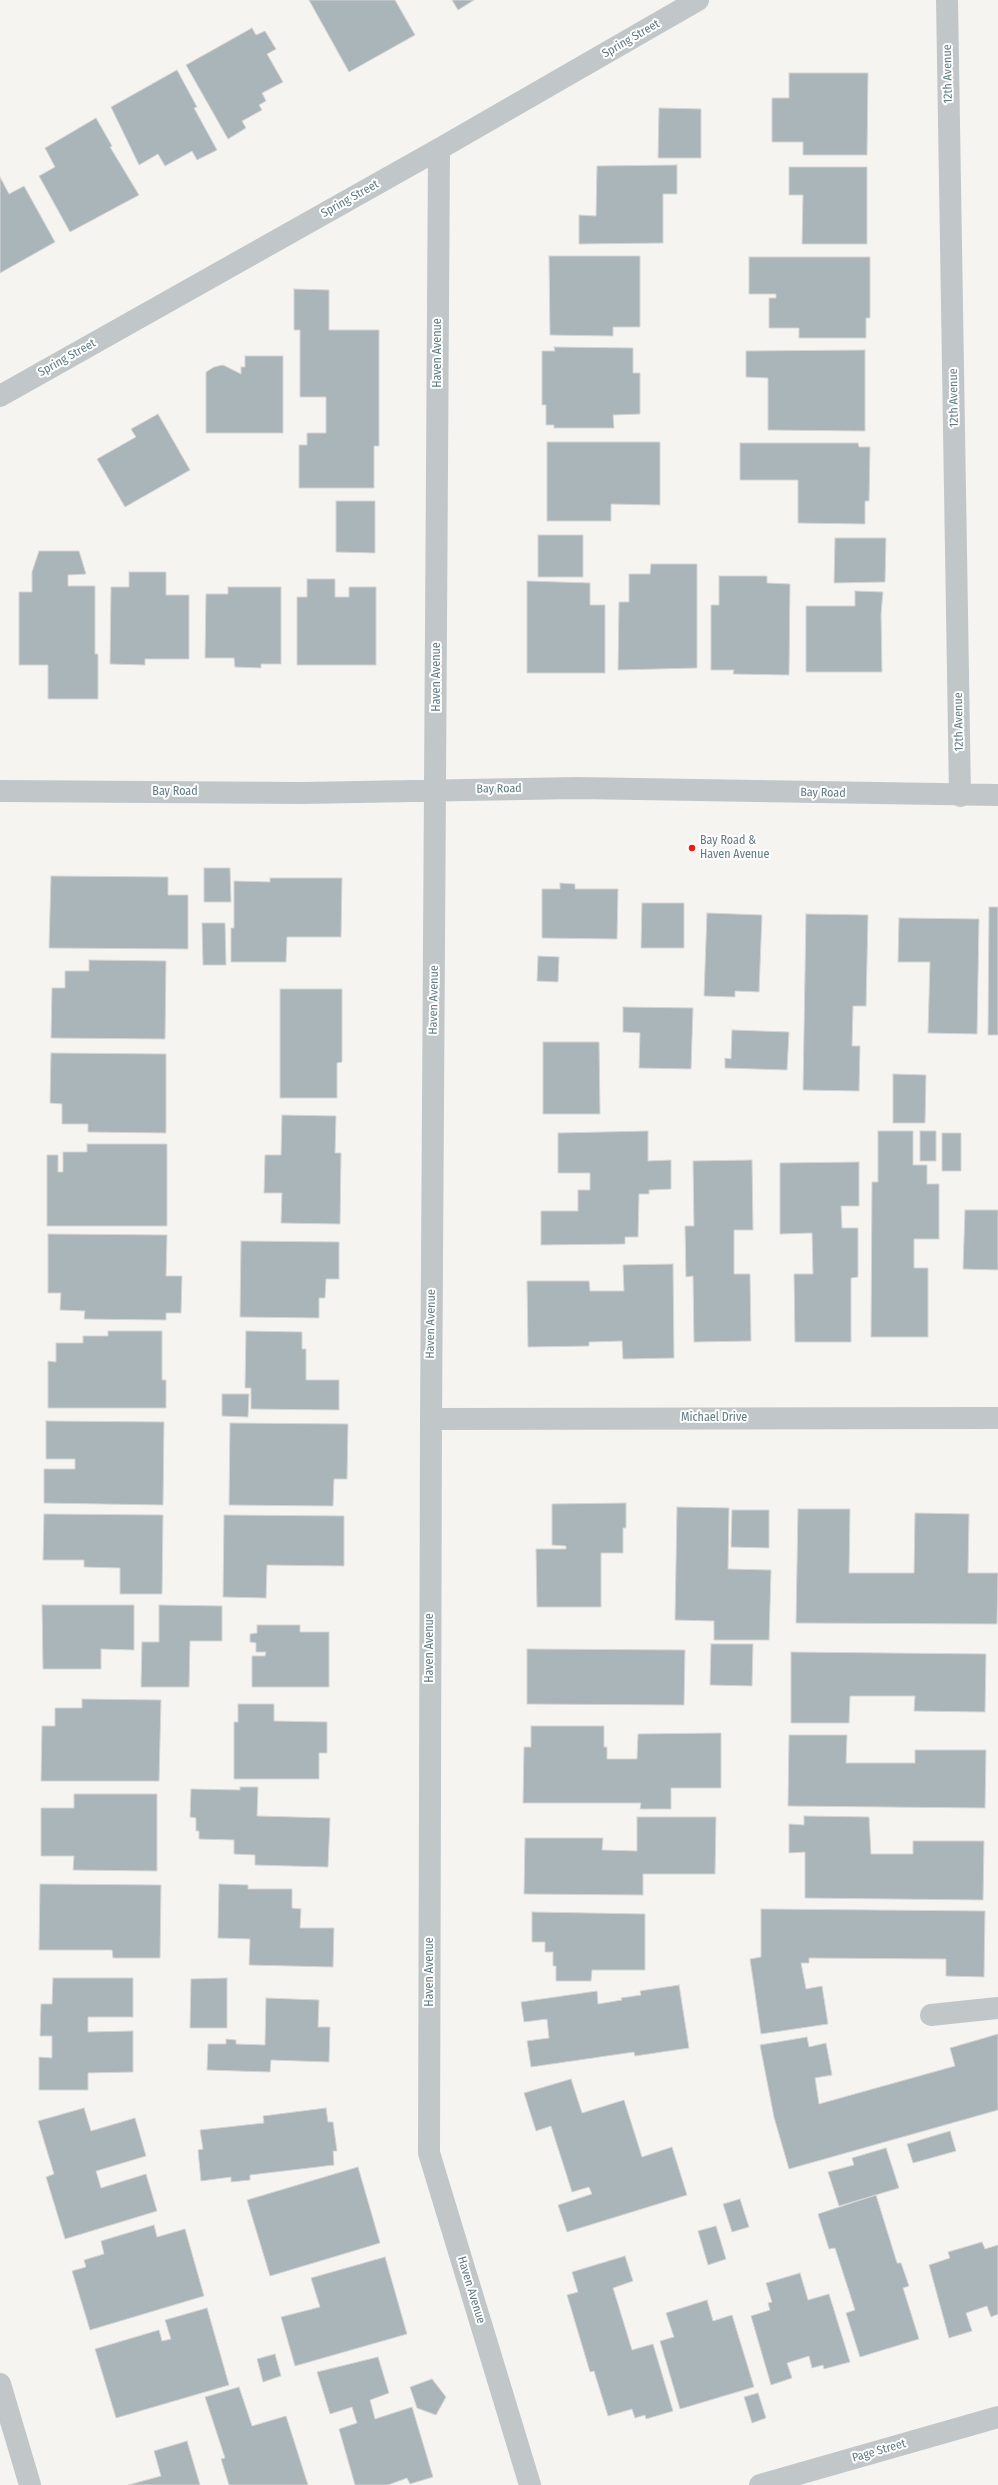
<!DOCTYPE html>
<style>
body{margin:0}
canvas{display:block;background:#f5f4f0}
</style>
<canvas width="998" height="2485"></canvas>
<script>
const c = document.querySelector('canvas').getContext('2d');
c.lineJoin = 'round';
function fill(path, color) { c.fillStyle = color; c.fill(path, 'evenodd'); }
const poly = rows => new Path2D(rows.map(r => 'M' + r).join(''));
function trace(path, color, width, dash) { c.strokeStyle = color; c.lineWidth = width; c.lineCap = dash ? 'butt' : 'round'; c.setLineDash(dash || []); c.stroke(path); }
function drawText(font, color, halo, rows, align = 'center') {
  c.font = font + ' "Fira Sans Condensed",sans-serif'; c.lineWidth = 4; c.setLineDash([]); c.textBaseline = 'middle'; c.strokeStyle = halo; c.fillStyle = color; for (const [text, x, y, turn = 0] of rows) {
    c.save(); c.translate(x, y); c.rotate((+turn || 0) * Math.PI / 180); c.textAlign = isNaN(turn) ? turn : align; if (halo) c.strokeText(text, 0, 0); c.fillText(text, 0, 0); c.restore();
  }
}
const building = poly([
 [309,0,395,0,415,35,349,72,309,0],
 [452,0,474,0,458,10,452,0],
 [252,28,256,35,265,31,276,49,267,54,283,82,262,93,266,101,259,105,262,110,242,121,246,128,228,139,186,65,252,28],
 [177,70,197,107,194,108,217,150,197,160,192,151,165,166,158,154,139,165,111,107,177,70],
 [789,73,868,73,867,155,803,155,803,142,772,142,772,98,789,98,789,73],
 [659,108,701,109,701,158,658,158,659,108],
 [96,118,112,146,110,147,139,195,70,232,39,176,55,167,45,148,96,118],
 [677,165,677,194,663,194,663,243,579,244,579,215,596,216,597,166,677,165],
 [789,167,867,167,867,244,802,244,803,195,789,195,789,167],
 [0,177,9,194,24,186,55,242,0,273,0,177],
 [549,256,640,256,640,327,613,327,613,336,550,335,549,256],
 [749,257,870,257,870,318,866,318,866,338,799,338,799,328,769,328,769,298,776,298,776,294,749,294,749,257],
 [294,289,329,290,329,330,379,330,379,446,374,446,374,488,299,488,299,445,307,445,307,433,326,433,326,397,300,397,300,330,294,330,294,289],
 [554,347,633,348,633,373,640,373,640,414,613,415,614,428,554,428,554,425,546,425,546,405,542,405,542,351,555,351,554,347],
 [865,350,865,431,768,430,768,378,746,377,746,351,865,350],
 [245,356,283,356,283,433,206,433,206,372,214,367,223,365,241,374,241,367,245,367,245,356],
 [158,414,190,470,125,507,97,459,136,437,131,429,158,414],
 [547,442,660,442,660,505,611,504,611,521,547,521,547,442],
 [740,443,858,443,859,447,870,447,869,501,865,501,865,524,798,523,798,480,740,480,740,443],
 [336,501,375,501,375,553,336,552,336,501],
 [538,535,583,535,583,577,538,577,538,535],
 [835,538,886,538,885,582,834,583,835,538],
 [39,551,79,551,86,574,68,575,68,586,95,586,95,654,98,654,98,699,48,699,48,665,19,665,19,592,32,592,32,572,39,551],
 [651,564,697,564,697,668,618,670,619,602,629,602,629,574,650,574,651,564],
 [129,572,166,572,166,595,189,595,189,659,145,659,145,665,110,664,111,587,129,587,129,572],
 [719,576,767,576,767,583,790,584,789,675,733,674,734,670,711,670,711,605,719,605,719,576],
 [307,579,335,579,335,597,349,597,349,587,376,587,376,665,297,665,297,597,307,597,307,579],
 [527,581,590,583,590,605,605,605,605,673,527,673,527,581],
 [228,587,281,587,281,664,261,664,261,668,235,667,234,658,205,658,206,594,228,594,228,587],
 [855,591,883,592,881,614,882,672,806,672,806,606,855,606,855,591],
 [204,868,230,868,231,902,204,902,204,868],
 [51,876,168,877,168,895,188,895,188,949,49,948,51,876],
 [270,878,342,878,341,937,287,937,286,962,231,962,231,928,234,928,234,881,270,882,270,878],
 [560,883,575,884,575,889,618,889,617,939,542,938,542,889,560,889,560,883],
 [642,903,684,903,684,948,641,948,642,903],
 [989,907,998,907,998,1035,988,1035,989,907],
 [707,913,762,915,759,992,735,991,735,997,704,996,707,913],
 [806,914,868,915,866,1006,853,1006,852,1046,860,1046,859,1091,803,1090,806,914],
 [899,918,979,919,977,1034,928,1033,930,962,898,962,899,918],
 [202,923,225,923,226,965,203,965,202,923],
 [538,956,559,957,558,982,537,981,538,956],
 [89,960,166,961,165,1039,51,1038,52,988,65,988,65,971,89,971,89,960],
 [280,989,342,989,342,1062,337,1063,337,1098,280,1098,280,989],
 [623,1007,693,1008,691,1069,639,1068,640,1033,623,1032,623,1007],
 [732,1030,789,1032,787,1070,725,1068,725,1058,731,1059,732,1030],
 [543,1042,599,1042,600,1114,543,1114,543,1042],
 [51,1053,166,1054,166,1133,88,1132,88,1124,62,1124,62,1104,50,1103,51,1053],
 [893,1074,926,1075,925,1123,893,1123,893,1074],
 [282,1115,336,1116,335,1153,341,1153,340,1224,281,1223,282,1193,264,1193,265,1155,281,1155,282,1115],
 [648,1131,648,1161,671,1160,671,1189,649,1190,649,1194,639,1194,638,1237,625,1237,625,1244,541,1245,541,1211,578,1211,578,1190,590,1190,590,1173,558,1173,558,1133,648,1131],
 [878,1131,913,1131,913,1165,927,1165,927,1184,939,1184,939,1239,914,1239,914,1268,928,1268,928,1337,871,1337,872,1182,878,1182,878,1131],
 [920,1131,936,1131,936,1161,920,1161,920,1131],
 [942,1133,961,1133,961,1171,942,1171,942,1133],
 [87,1144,167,1144,167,1226,47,1226,47,1155,58,1155,58,1172,63,1172,63,1152,87,1152,87,1144],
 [752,1160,753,1230,734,1230,734,1274,750,1274,751,1341,694,1342,693,1276,686,1277,685,1226,694,1226,693,1161,752,1160],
 [859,1162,859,1206,841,1206,842,1228,858,1228,858,1277,851,1278,851,1342,795,1342,794,1274,813,1274,812,1233,780,1234,780,1163,859,1162],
 [965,1210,998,1210,998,1270,963,1269,965,1210],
 [48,1234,167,1235,166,1276,182,1276,181,1313,166,1313,166,1320,84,1319,85,1311,60,1310,61,1293,48,1293,48,1234],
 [241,1241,339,1242,339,1279,326,1279,325,1298,319,1298,319,1318,240,1317,241,1241],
 [673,1264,674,1358,623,1359,622,1341,589,1342,589,1346,528,1347,527,1281,589,1281,590,1291,624,1291,623,1265,673,1264],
 [108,1331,162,1331,162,1380,166,1380,166,1408,48,1408,48,1361,56,1362,56,1343,83,1343,83,1336,108,1336,108,1331],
 [246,1331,302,1332,302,1349,306,1349,306,1380,339,1380,339,1410,251,1409,251,1388,245,1388,246,1331],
 [222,1394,249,1394,248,1417,222,1416,222,1394],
 [46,1421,164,1422,163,1505,44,1503,44,1469,75,1469,75,1459,46,1459,46,1421],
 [230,1423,348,1424,347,1479,334,1479,333,1506,229,1505,230,1423],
 [626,1503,626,1528,623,1528,623,1553,601,1553,601,1607,537,1607,536,1549,566,1549,566,1546,552,1545,552,1504,626,1503],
 [677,1507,729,1508,728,1569,771,1570,769,1640,714,1640,714,1621,675,1620,677,1507],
 [798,1509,850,1509,849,1573,914,1573,915,1513,969,1514,968,1573,998,1573,997,1624,796,1623,798,1509],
 [732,1510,769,1510,769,1548,731,1547,732,1510],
 [44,1514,163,1515,162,1594,120,1594,120,1568,84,1567,84,1560,43,1560,44,1514],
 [224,1515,344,1516,344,1566,267,1565,266,1598,223,1597,224,1515],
 [42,1605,134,1605,134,1650,101,1649,101,1669,43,1669,42,1605],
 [159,1605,222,1606,222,1641,190,1641,189,1687,141,1687,142,1642,159,1642,159,1605],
 [257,1625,300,1625,300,1632,329,1632,329,1687,252,1687,252,1656,265,1656,266,1652,256,1652,256,1643,250,1642,250,1634,257,1633,257,1625],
 [711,1644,753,1644,752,1686,710,1685,711,1644],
 [527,1649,685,1650,684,1705,527,1704,527,1649],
 [791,1652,986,1654,985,1712,914,1711,915,1696,850,1696,849,1723,791,1723,791,1652],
 [82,1699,161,1700,159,1781,41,1781,42,1726,55,1726,55,1708,82,1708,82,1699],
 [238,1704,274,1704,274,1721,327,1722,327,1753,319,1753,319,1779,234,1779,234,1722,238,1722,238,1704],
 [531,1726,604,1726,604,1747,607,1747,607,1759,637,1759,638,1734,721,1733,721,1788,671,1788,671,1809,640,1809,641,1803,523,1803,524,1747,531,1747,531,1726],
 [789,1735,847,1735,846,1763,915,1763,915,1750,986,1750,985,1808,788,1806,789,1735],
 [240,1787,258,1787,257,1816,330,1818,328,1867,255,1865,255,1855,234,1854,234,1840,199,1839,199,1831,196,1831,196,1818,190,1817,191,1789,240,1790,240,1787],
 [74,1794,157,1794,157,1871,73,1870,74,1856,41,1856,41,1808,74,1808,74,1794],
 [804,1816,869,1817,871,1854,913,1854,913,1841,984,1841,983,1900,805,1898,805,1852,789,1853,789,1824,804,1825,804,1816],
 [637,1817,716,1817,715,1874,643,1874,643,1895,524,1894,525,1838,603,1838,602,1850,637,1851,637,1817],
 [40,1884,161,1885,160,1958,113,1958,112,1950,39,1950,40,1884],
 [219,1884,248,1885,248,1889,292,1889,292,1908,301,1909,300,1928,334,1928,333,1967,249,1965,250,1939,218,1938,219,1884],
 [761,1909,985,1911,984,1977,946,1976,946,1959,809,1958,809,1963,801,1963,806,1989,822,1986,828,2024,761,2034,750,1959,761,1957,761,1909],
 [532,1912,645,1914,645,1970,592,1970,591,1981,556,1981,556,1966,553,1966,553,1952,545,1952,545,1942,532,1942,532,1912],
 [53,1978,133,1978,133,2017,88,2017,88,2032,133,2031,133,2072,88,2073,88,2090,39,2090,39,2057,52,2058,52,2036,40,2036,41,2004,52,2004,53,1978],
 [227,1978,227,2028,190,2028,191,1979,227,1978],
 [679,1985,689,2048,635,2056,634,2052,531,2067,527,2041,549,2038,547,2019,524,2022,521,2002,597,1991,598,2004,622,2000,621,1998,641,1995,640,1991,679,1985],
 [266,1998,319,2000,318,2027,330,2027,329,2062,271,2060,270,2072,207,2070,208,2044,226,2044,226,2039,236,2040,236,2044,265,2045,266,1998],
 [998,2034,998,2110,789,2169,774,2117,760,2045,807,2037,809,2047,826,2043,832,2075,815,2078,819,2104,955,2066,950,2048,998,2034],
 [571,2079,582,2113,624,2100,642,2157,672,2147,687,2195,567,2232,558,2205,592,2194,589,2187,572,2192,551,2126,536,2131,524,2093,571,2079],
 [84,2108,91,2131,135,2118,146,2156,96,2171,101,2188,146,2174,157,2211,65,2239,46,2177,54,2174,38,2121,84,2108],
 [326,2108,328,2122,333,2122,337,2151,333,2151,334,2165,250,2175,250,2180,231,2182,231,2177,201,2181,198,2150,203,2149,200,2130,264,2123,263,2116,326,2108],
 [950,2131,956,2151,913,2163,907,2144,950,2131],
 [886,2148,899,2188,839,2206,828,2172,854,2165,852,2158,886,2148],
 [358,2167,380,2243,270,2276,247,2200,358,2167],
 [876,2195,897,2263,901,2263,909,2286,903,2288,919,2339,860,2357,846,2313,855,2310,835,2248,829,2249,818,2214,876,2195],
 [740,2199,749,2227,732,2232,723,2204,740,2199],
 [154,2225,157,2237,185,2229,204,2296,90,2330,72,2271,86,2267,84,2260,104,2254,101,2241,154,2225],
 [716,2226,726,2259,708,2265,698,2231,716,2226],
 [982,2242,985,2249,998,2245,998,2314,991,2317,987,2306,966,2313,972,2331,949,2338,929,2265,950,2258,948,2252,982,2242],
 [625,2256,633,2281,613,2288,632,2350,653,2344,673,2411,646,2419,645,2415,635,2418,632,2409,608,2416,594,2371,590,2372,567,2295,578,2292,572,2272,625,2256],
 [385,2257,407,2334,295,2366,281,2317,320,2307,311,2278,385,2257],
 [800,2273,808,2300,829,2294,850,2362,824,2369,823,2365,812,2368,809,2356,787,2363,792,2378,771,2385,751,2316,770,2310,768,2303,772,2302,766,2283,800,2273],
 [707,2300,713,2321,732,2315,754,2387,680,2409,660,2341,674,2337,666,2313,707,2300],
 [207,2308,229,2385,116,2418,95,2349,159,2330,162,2341,171,2339,165,2320,207,2308],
 [275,2354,281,2376,263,2382,257,2359,275,2354],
 [378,2357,389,2393,370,2400,375,2419,412,2407,433,2477,410,2484,407,2478,388,2485,355,2485,339,2429,357,2423,352,2407,330,2414,317,2372,378,2357],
 [432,2379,446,2397,436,2415,417,2408,410,2387,432,2379],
 [239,2387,252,2426,286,2416,308,2485,229,2485,221,2459,225,2458,205,2397,239,2387],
 [758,2393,766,2418,752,2423,744,2397,758,2393],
 [187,2441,200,2485,128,2485,161,2476,154,2451,187,2441]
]);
fill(building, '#a9b5b8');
trace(building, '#d5d5d3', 1);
trace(poly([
 [947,0,960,796],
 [439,149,431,1419,429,2153,530,2485],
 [0,396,439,149,698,0],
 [0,791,303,793,577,788,998,795],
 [431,1419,998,1418],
 [931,2015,998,2008],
 [0,2384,30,2485],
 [760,2485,998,2417]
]), '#c1c7c9', 22);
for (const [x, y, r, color] of [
 [692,848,4,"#f41910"]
]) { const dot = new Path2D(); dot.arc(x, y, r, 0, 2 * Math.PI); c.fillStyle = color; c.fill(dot); trace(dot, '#fff', 1.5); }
drawText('12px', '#607b84', '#fff', [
 ["Spring Street",631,39,-30],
 ["12th Avenue",948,74,-91],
 ["Spring Street",350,199,-29],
 ["Haven Avenue",438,353,-90],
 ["Spring Street",67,358,-29],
 ["12th Avenue",954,398,-91],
 ["Haven Avenue",437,677,-90],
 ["12th Avenue",959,722,-91],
 ["Bay Road",499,789,-1],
 ["Bay Road",175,792],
 ["Bay Road",823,793,1],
 ["Haven Avenue",434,1000,-89],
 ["Haven Avenue",431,1324,-89],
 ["Michael Drive",714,1418],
 ["Haven Avenue",430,1648,-90],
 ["Haven Avenue",430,1972,-90],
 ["Haven Avenue",471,2290,73],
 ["Page Street",879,2451,-16]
]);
drawText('12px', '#607b84', '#fff', [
 ["Bay Road &",700,841],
 ["Haven Avenue",700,855]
], 'left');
</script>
